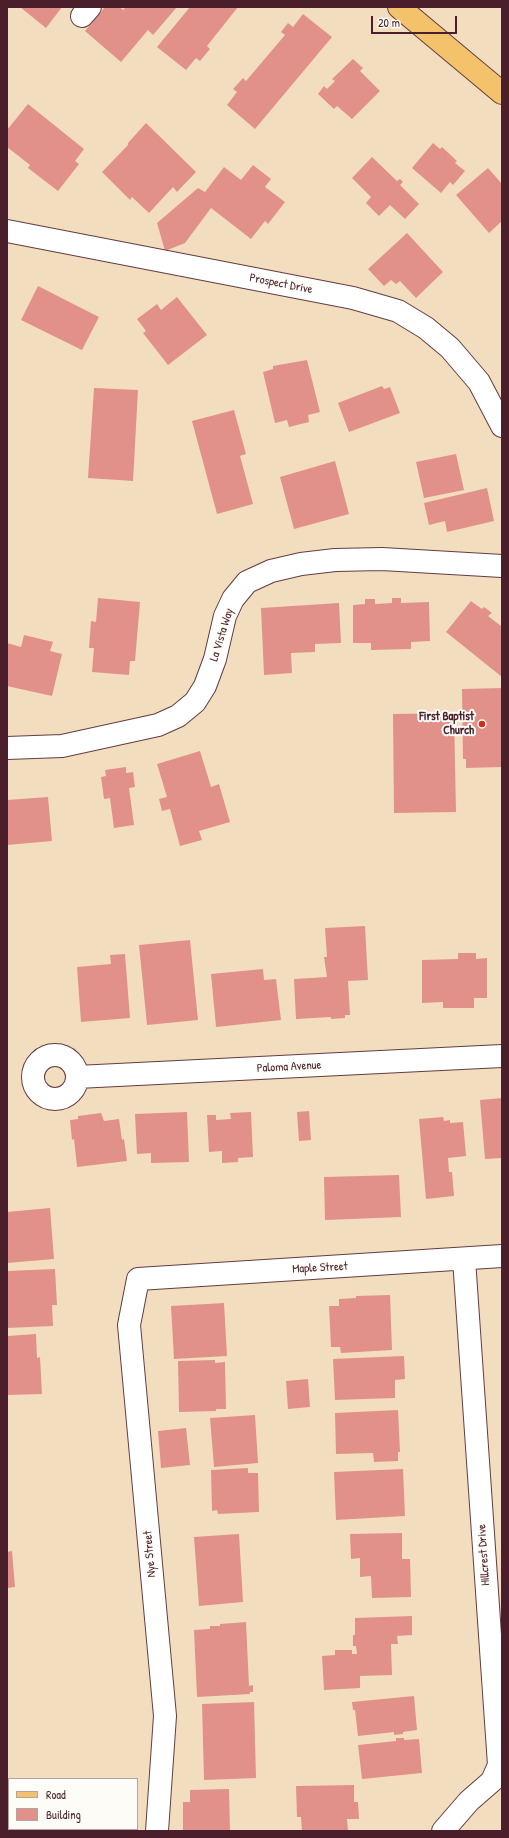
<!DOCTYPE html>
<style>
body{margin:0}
#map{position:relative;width:509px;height:1838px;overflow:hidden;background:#f2debf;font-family:"Patrick Hand",sans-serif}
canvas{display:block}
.frame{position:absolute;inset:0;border:8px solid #4a1f2b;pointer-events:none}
.legend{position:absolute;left:8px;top:1778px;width:130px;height:52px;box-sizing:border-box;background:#fdfcf7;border:1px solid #b5a4a5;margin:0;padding:5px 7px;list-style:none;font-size:12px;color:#4a1f2b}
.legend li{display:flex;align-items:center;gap:8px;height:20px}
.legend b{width:20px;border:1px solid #b5a4a5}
.scale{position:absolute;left:371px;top:16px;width:86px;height:18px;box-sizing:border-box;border:2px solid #4a1f2b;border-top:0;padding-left:5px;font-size:12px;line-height:14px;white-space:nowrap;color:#4a1f2b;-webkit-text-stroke:3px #fdfcf7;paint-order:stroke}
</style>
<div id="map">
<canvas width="509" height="1838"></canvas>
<div class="frame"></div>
<ul class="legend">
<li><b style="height:5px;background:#f3c26a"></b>Road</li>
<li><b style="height:11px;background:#e19189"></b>Building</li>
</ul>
<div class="scale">20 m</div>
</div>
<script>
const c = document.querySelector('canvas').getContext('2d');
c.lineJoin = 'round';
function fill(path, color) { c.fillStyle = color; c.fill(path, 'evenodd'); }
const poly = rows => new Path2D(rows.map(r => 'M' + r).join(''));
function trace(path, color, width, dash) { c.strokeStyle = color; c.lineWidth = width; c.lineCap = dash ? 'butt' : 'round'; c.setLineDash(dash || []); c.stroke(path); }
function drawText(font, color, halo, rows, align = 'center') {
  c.font = font + ' "Patrick Hand",sans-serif'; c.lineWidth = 4; c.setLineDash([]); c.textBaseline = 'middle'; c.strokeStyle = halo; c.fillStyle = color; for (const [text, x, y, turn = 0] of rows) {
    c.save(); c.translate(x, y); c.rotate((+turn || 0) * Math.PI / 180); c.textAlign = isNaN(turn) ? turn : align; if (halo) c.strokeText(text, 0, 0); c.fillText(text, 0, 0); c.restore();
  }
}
fill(poly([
 [20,7,62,7,46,28],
 [105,7,120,7,123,10,126,7,177,7,153,35,148,30,121,62,85,31],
 [190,7,238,7,207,46,210,49,200,61,196,58,186,70,157,47],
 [303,14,332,37,255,129,227,105,237,92,233,89,243,78,246,81,285,35,281,32,288,23,293,27],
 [353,59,363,68,360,71,380,91,352,119,337,106,334,109,318,94,324,86,327,89,335,81,332,79],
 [28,104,84,149,75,161,79,164,58,191,28,168,30,165,7,147,7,130],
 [146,123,196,172,177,192,173,187,149,213,132,197,130,200,102,172,128,145,128,143],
 [433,143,440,149,442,147,457,161,455,163,465,171,453,185,450,182,441,193,412,168],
 [372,157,397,181,400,179,403,182,400,185,419,204,405,219,390,205,379,216,366,203,371,197,352,178],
 [253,165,271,179,265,187,285,202,268,224,265,221,251,239,211,208,185,243,165,251,157,223,198,188,205,192,224,167,241,180],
 [488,168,502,184,502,221,489,233,456,195],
 [407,233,443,272,416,298,400,281,396,284,391,280,384,286,368,269],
 [38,286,99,317,82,350,21,320],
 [177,297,207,335,168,365,143,333,146,331,137,319,157,304,161,310],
 [307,360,320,412,308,415,309,422,289,427,287,420,275,423,263,372,273,369,273,366],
 [382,386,384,389,390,387,400,413,349,432,338,403],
 [94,388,138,390,133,481,88,478],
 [234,410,246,454,240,456,253,504,217,514,192,421],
 [456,454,464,490,424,498,416,462],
 [335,461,349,514,294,529,280,477],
 [487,488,494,521,447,532,445,521,429,525,424,503],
 [98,598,140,602,135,661,130,661,129,675,92,672,94,648,89,648,91,621,96,622],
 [392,598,401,598,401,603,429,602,430,641,411,642,411,649,371,650,371,643,353,643,353,605,365,604,365,599,375,599,375,604,392,603],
 [471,601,482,609,484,607,492,613,488,616,501,626,502,624,502,677,446,632],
 [339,603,341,643,315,644,315,652,291,653,292,673,264,675,261,608],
 [24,635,53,642,50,651,62,654,52,696,7,686,7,643,21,647],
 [502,688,502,767,466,768,466,759,463,759,462,689],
 [454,713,456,812,394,813,393,714],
 [200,751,211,787,219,784,230,822,199,831,202,840,180,846,170,809,162,811,159,799,167,797,157,764],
 [126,767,126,773,133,772,135,787,129,788,134,825,114,828,110,798,104,799,101,777,106,776,105,770],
 [48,797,52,841,7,845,7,800],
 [365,926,368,980,348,981,350,1015,345,1015,345,1018,331,1019,331,1017,296,1019,294,979,327,977,324,957,327,957,325,928],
 [190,940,198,1020,147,1025,139,945],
 [458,953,476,953,476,959,487,958,487,998,474,998,474,1008,443,1008,443,1002,422,1003,422,960,458,959],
 [125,954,130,1018,81,1022,77,967,111,964,110,955],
 [263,969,264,980,276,979,281,1020,216,1027,211,974],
 [502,1098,502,1158,485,1159,480,1100],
 [309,1111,311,1140,299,1141,297,1112],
 [187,1112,189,1162,151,1163,151,1153,137,1154,135,1114],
 [251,1112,253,1157,238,1158,238,1162,222,1163,222,1151,209,1152,207,1115,216,1115,216,1120,231,1119,230,1113],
 [101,1113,104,1121,119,1119,122,1140,124,1139,127,1161,77,1167,74,1139,72,1140,70,1120,78,1119,78,1116],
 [443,1117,444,1121,450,1120,450,1123,463,1122,466,1156,448,1158,449,1172,452,1172,454,1196,426,1199,419,1119],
 [399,1175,401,1217,325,1220,324,1177],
 [50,1208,54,1259,7,1263,7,1212],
 [55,1269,57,1305,52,1305,53,1326,7,1328,7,1271],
 [390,1295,392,1350,341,1353,340,1347,331,1347,329,1306,339,1306,339,1299,356,1298,356,1296],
 [224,1303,227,1356,174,1359,171,1306],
 [36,1334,37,1358,40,1357,42,1394,7,1395,7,1336],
 [404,1356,405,1379,395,1380,395,1398,335,1400,333,1359],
 [215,1360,215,1363,225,1362,226,1409,216,1409,216,1411,179,1412,178,1361],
 [308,1379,310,1407,288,1409,286,1381],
 [398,1410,400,1452,398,1452,398,1461,374,1462,373,1453,336,1454,335,1413],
 [255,1415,258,1463,214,1467,210,1418],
 [186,1428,190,1465,161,1468,158,1431],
 [248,1468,248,1473,258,1473,259,1512,218,1514,217,1510,212,1511,211,1470],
 [403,1469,405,1516,336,1520,334,1472],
 [402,1533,402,1559,410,1559,411,1597,372,1598,371,1576,360,1577,360,1558,351,1559,350,1534],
 [239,1534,243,1602,199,1606,194,1537],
 [12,1551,15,1587,7,1588,7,1552],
 [412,1616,412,1635,397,1636,398,1644,391,1644,392,1675,360,1676,360,1688,324,1690,322,1656,335,1655,335,1650,352,1650,352,1654,357,1654,356,1646,353,1646,353,1635,355,1635,355,1618],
 [246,1622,249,1686,253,1685,253,1692,250,1692,250,1694,197,1697,194,1630,210,1629,210,1626,220,1626,220,1624],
 [414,1696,417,1730,403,1732,403,1734,394,1735,394,1732,358,1736,355,1710,353,1710,352,1702],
 [254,1702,256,1778,204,1780,202,1704],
 [396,1738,404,1738,404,1740,419,1739,422,1773,362,1779,358,1745,396,1741],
 [354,1785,354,1802,358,1802,359,1819,347,1819,348,1831,302,1831,301,1817,297,1817,296,1786],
 [229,1789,230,1831,183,1831,183,1802,190,1802,190,1790],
 [7,1806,9,1806,9,1829,35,1829,35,1831,7,1831]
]), '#e19189');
const minor = poly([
 [82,16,90,7],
 [7,231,353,298,398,311,426,328,450,348,479,382,502,426],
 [7,748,62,746,158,725,178,716,195,702,205,686,215,659,225,616,233,599,247,582,271,571,301,564,335,560,382,559,502,566],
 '33 1077a22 22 0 1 1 44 0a22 22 0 1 1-44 0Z',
 [77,1077,502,1056],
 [157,1831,165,1716,129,1325,138,1279,502,1256],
 [443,1831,469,1801,492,1781,499,1765,464,1259]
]);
const major = poly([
 [399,7,502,93]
]);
trace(minor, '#633c41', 24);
trace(major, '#633c41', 24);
trace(minor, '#fff', 22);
trace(major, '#f3c26a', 22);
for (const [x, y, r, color] of [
 [482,724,4,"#c8321e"]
]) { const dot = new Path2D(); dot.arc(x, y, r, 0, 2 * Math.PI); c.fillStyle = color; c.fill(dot); trace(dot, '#fdfcf7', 1.5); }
drawText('12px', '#4a1f2b', '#fdfcf7', [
 ["Prospect Drive",281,284,11],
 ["La Vista Way",222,635,-73],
 ["Paloma Avenue",289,1067,-3],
 ["Maple Street",320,1268,-3],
 ["Nye Street",150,1554,-95],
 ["Hillcrest Drive",484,1555,-94]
]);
drawText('bold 12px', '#4a1f2b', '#fdfcf7', [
 ["First Baptist",474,717],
 ["Church",474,731]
], 'right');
</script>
